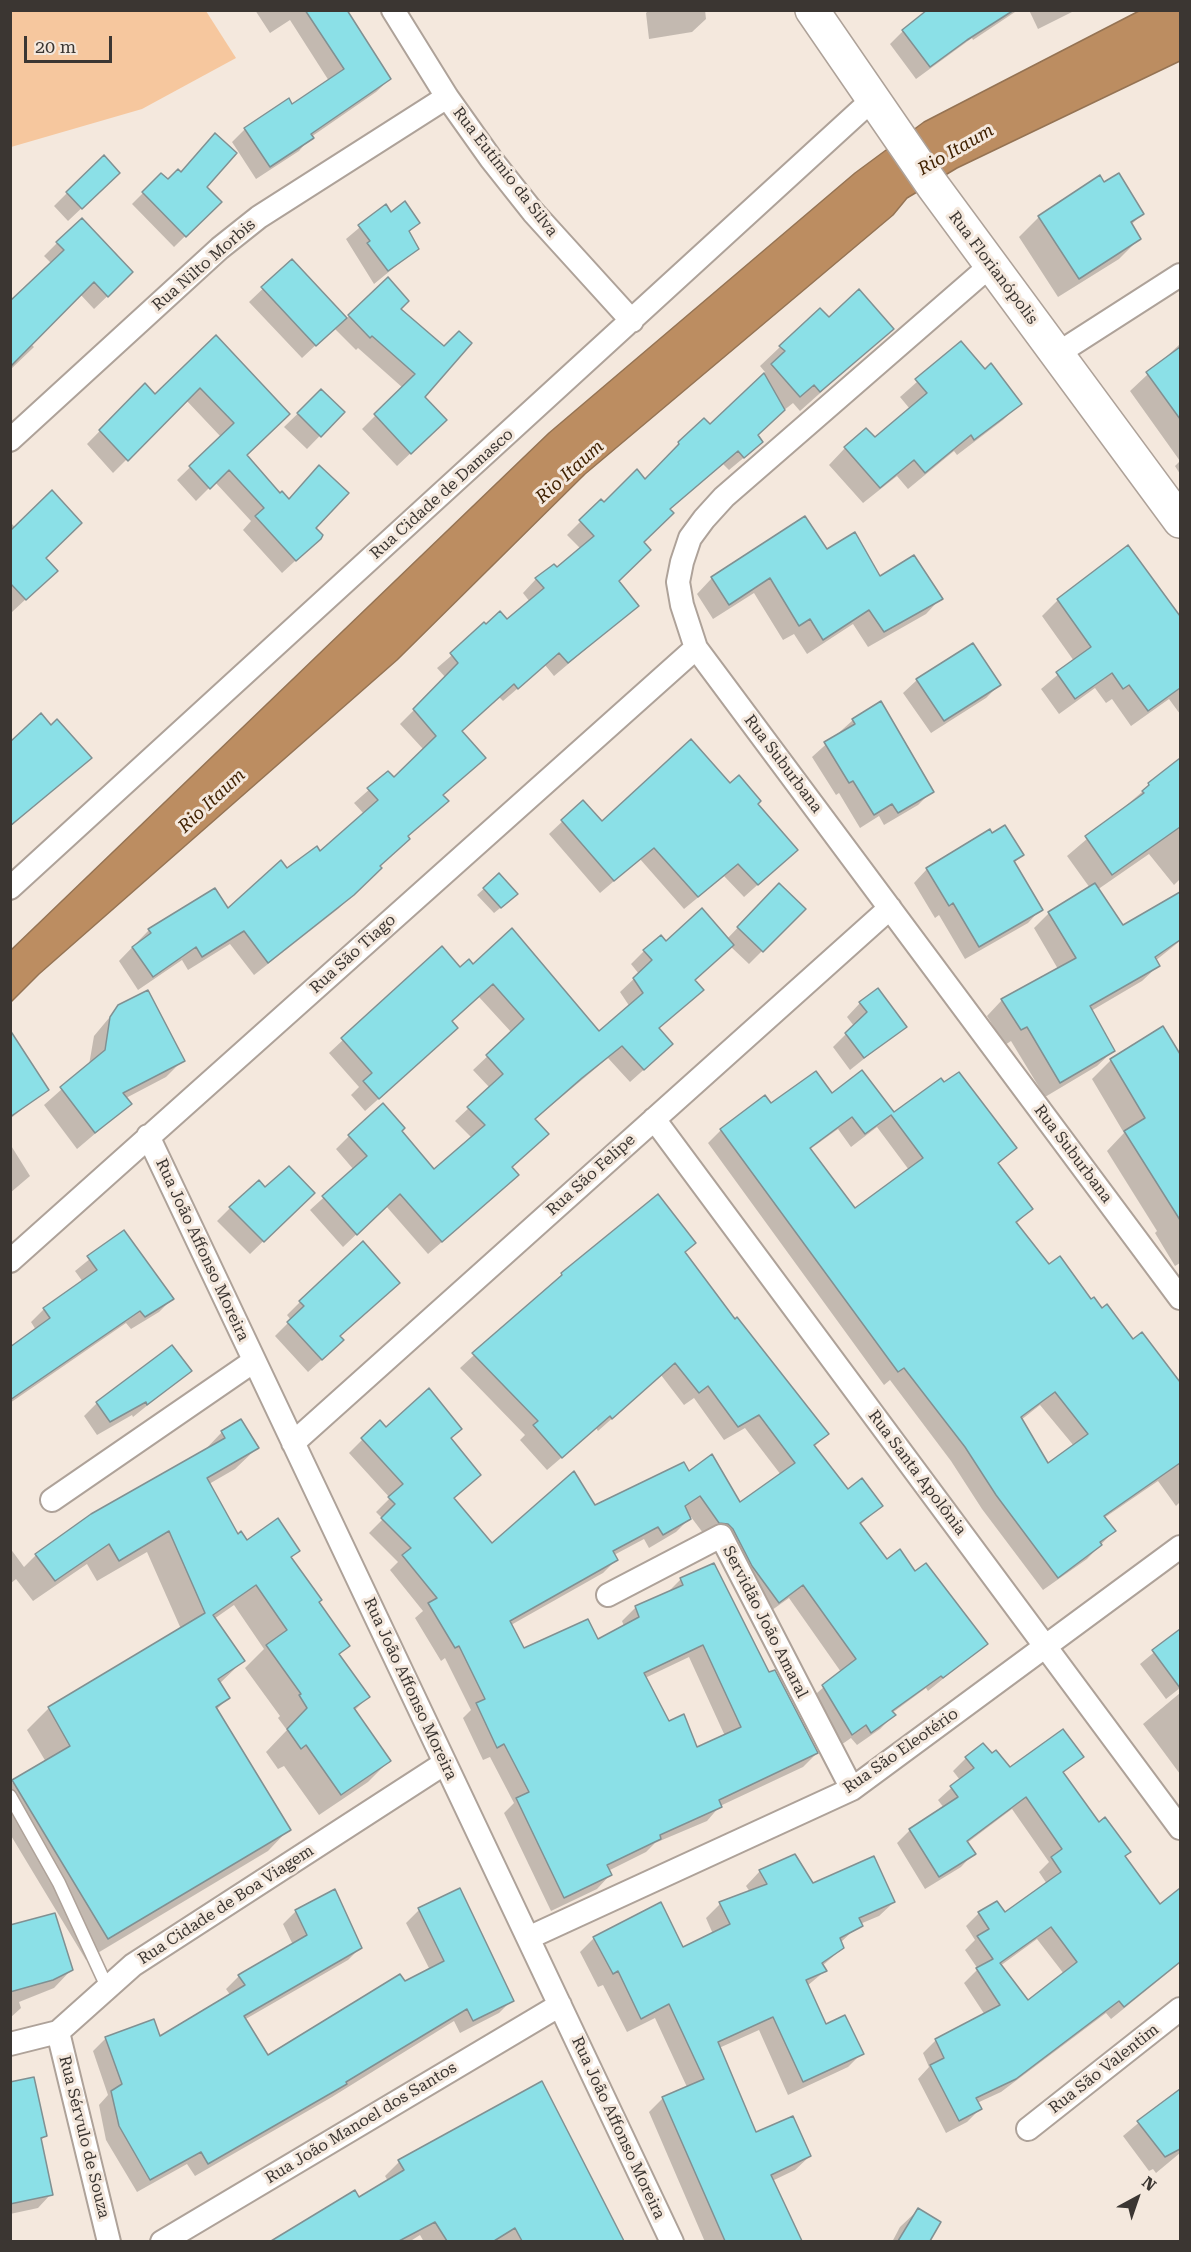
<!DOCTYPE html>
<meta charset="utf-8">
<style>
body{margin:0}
#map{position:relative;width:1191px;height:2252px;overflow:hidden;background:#f4e8dd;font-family:"Roboto Serif",serif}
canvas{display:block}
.frame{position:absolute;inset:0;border:12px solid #3b3632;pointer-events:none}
.north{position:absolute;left:1107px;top:2168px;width:60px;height:60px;-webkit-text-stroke:4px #f4e8dd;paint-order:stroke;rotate:40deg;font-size:16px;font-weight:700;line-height:24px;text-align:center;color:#3b3632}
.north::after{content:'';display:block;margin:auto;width:21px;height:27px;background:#3b3632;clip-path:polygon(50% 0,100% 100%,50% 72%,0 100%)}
.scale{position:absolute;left:24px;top:36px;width:88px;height:27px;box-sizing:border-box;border:3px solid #3b3632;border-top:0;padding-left:8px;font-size:18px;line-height:21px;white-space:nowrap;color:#3b3632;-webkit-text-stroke:4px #f4e8dd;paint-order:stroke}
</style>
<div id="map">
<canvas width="1191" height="2252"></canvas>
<div class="frame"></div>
<div class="north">N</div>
<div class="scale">20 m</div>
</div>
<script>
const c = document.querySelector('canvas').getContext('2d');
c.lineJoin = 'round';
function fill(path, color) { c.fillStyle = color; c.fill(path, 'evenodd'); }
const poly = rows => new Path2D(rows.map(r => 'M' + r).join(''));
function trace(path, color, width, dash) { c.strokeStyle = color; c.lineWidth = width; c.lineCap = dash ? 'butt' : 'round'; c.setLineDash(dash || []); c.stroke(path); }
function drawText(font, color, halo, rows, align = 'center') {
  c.font = font + ' "Roboto Serif",serif'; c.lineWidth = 6; c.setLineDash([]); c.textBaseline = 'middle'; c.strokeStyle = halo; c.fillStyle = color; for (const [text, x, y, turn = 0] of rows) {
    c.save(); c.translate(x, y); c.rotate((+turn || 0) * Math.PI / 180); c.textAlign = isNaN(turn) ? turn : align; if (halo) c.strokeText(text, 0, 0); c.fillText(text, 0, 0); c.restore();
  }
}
fill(poly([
 [11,10,206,11,236,58,142,109,11,147]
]), '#f6c79e');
const water = poly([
 [1139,11,1180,11,1180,61,957,168,907,198,893,215,585,474,397,660,39,974,11,1002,11,950,549,433,855,173,924,122,1139,11]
]);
fill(water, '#bc8d61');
trace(water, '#957353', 1.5);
fill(poly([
 [255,10,346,10,390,79,376,92,311,137,299,151,256,179,232,142,245,129,292,106,329,81,290,20,270,33],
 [649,10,705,10,706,19,692,32,649,39,646,13],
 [945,10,1018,10,973,40,972,38,916,79,890,44,903,31],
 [1029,10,1076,10,1038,29],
 [161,175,168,181,205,187,220,202,174,247,132,204],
 [1104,184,1142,214,1131,225,1139,239,1119,259,1058,297,1019,237,1039,217],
 [105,186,68,221,54,206,67,193],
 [385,206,391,214,418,223,408,233,417,249,374,284,346,239],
 [57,243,118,286,94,309,80,294,31,344,34,347,10,370,10,312,52,264,44,256],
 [292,261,346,319,388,280,399,309,432,433,397,466,362,429,403,388,358,348,356,350,334,328,302,358,249,302],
 [829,319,892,329,800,411,793,403,778,415,756,436,747,455,729,470,723,464,669,510,642,542,617,581,637,606,554,676,545,665,503,701,499,697,461,732,484,758,442,796,366,882,338,909,254,975,230,944,188,970,182,960,138,990,119,961,149,930,227,910,287,870,320,853,364,814,354,803,388,773,394,779,424,750,400,724,446,678,437,668,486,626,507,621,530,602,523,593,536,579,557,569,581,549,567,535,601,501,604,504,645,481,679,443,710,426,752,385,765,372,760,366,780,347],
 [216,337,245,455,320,538,282,573,243,530,251,521,215,482,196,501,177,480,221,437,186,400,113,473,87,444,145,385,155,396],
 [961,343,984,371,1020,404,1003,420,957,455,954,451,908,489,897,476,863,503,829,465,845,448,875,439,910,409,900,397],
 [1180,344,1180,474,1175,466,1180,461,1130,391],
 [321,391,343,412,307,449,284,427],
 [11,523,44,558,42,584,12,612],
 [1128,547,1180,618,1177,625,1180,630,1180,714,1169,699,1131,726,1112,699,1106,703,1095,688,1059,714,1041,689,1074,661,1042,616,1058,600],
 [827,551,880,578,941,598,926,614,868,647,853,624,807,654,794,634,783,640,754,593,713,619,697,594,712,578],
 [972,645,999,685,986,698,931,733,903,693,917,680],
 [853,720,932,791,918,805,884,825,879,816,860,828,839,793,836,795,812,757],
 [51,727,90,758,10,827,10,744],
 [1176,763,1180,770,1180,879,1174,885,1149,854,1097,890,1122,927,1166,902,1180,922,1180,941,1155,961,1158,966,1142,981,1091,1011,1113,1051,1097,1066,1045,1097,1011,1041,1005,1045,987,1016,1002,1000,1058,969,1034,928,1049,913,1090,888,1067,856],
 [730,785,756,804,783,862,744,897,724,876,684,909,640,859,600,893,549,834,583,802,602,824],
 [992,835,1022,855,1014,863,1041,909,1028,923,965,959,939,915,935,918,914,883,927,869],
 [499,875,510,900,494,913,477,895],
 [766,898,804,909,749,964,730,946,694,981,702,990,658,1029,658,1057,630,1082,608,1058,534,1120,504,1188,428,1254,386,1206,343,1247,310,1210,354,1170,336,1149,349,1136,400,1131,434,1171,472,1138,455,1121,490,1088,473,1070,512,1033,479,997,450,1021,443,1041,365,1111,351,1095,359,1087,329,1053,442,948,460,969,473,966,599,1033,630,1007,620,992,639,974,631,964,644,951,666,943,727,939],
 [860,1003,905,1026,850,1070,833,1047,854,1026,847,1017],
 [119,1006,183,1060,166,1077,126,1098,130,1104,77,1149,44,1105,89,1065,94,1036],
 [1163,1028,1180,1057,1180,1263,1175,1266,1155,1233,1157,1231,1107,1151,1124,1133,1092,1079,1111,1060],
 [10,1065,47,1089,10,1119],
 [831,1095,1015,1148,998,1164,1031,1209,1016,1224,1048,1266,1102,1310,1133,1341,1142,1334,1180,1384,1180,1502,1176,1506,1158,1481,1104,1518,1114,1531,1087,1559,1043,1590,982,1509,951,1461,890,1380,884,1385,708,1143,721,1130,771,1105],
 [877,1127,909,1170,855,1211,809,1150,838,1129,851,1147],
 [1040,1405,1074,1446,1048,1465,1021,1420],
 [10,1144,30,1176,10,1193],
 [313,1193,250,1254,217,1221,230,1208],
 [123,1232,172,1299,159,1312,131,1329,126,1323,10,1403,10,1349,36,1330,31,1322,44,1309,83,1282,75,1271],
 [684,1253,734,1321,827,1434,814,1447,847,1491,881,1506,860,1525,887,1561,915,1573,986,1644,928,1691,926,1688,892,1713,894,1715,880,1729,857,1745,851,1738,838,1747,809,1700,841,1672,789,1598,765,1615,691,1517,676,1532,649,1548,644,1539,614,1555,616,1560,603,1573,511,1625,523,1650,597,1641,624,1626,622,1621,636,1607,666,1594,681,1579,769,1674,817,1753,803,1767,720,1806,707,1821,655,1843,646,1852,608,1871,610,1875,597,1889,551,1911,504,1813,514,1803,490,1757,483,1760,463,1718,471,1710,445,1658,441,1661,415,1618,423,1611,390,1570,398,1562,369,1533,383,1519,376,1512,390,1498,349,1453,380,1422,386,1429,450,1439,453,1499,492,1545,689,1473,740,1505,781,1475,745,1428,724,1440,694,1398,684,1405,661,1375,598,1431,596,1428,547,1470,520,1440,525,1435,460,1368,562,1274],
 [689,1657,725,1736,697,1749,668,1723,645,1678],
 [398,1283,339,1337,329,1353,308,1372,275,1336,291,1320,287,1315,300,1302],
 [190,1371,133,1417,132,1415,97,1435,84,1416,97,1403],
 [222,1432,257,1448,235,1469,209,1484,237,1536,247,1542,299,1551,290,1559,348,1646,339,1655,368,1697,354,1711,389,1761,368,1782,319,1815,284,1766,278,1769,266,1752,287,1730,278,1718,280,1716,245,1668,264,1649,234,1605,214,1619,243,1661,219,1684,228,1698,216,1710,289,1829,268,1851,86,1960,10,1834,10,1784,46,1762,27,1730,49,1708,181,1629,147,1552,97,1581,87,1564,33,1601,16,1579,10,1584,10,1548,24,1567,36,1555,92,1515,201,1454],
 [1180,1631,1180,1688,1166,1699,1140,1664],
 [1180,1693,1180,1774,1143,1724],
 [1082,1757,1062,1774,1160,1907,1175,1894,1180,1901,1180,1963,1111,2019,1106,2013,1001,2092,977,2103,980,2109,967,2122,946,2133,918,2079,929,2067,923,2053,936,2040,985,2015,964,1983,978,1969,965,1950,975,1940,966,1926,979,1913,1005,1914,1047,1884,1039,1872,1049,1862,1012,1809,967,1843,974,1853,961,1867,925,1889,897,1843,910,1830,944,1808,938,1800,960,1780,953,1771,966,1758,1010,1769],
 [1037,1939,1064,1974,1027,2002,1000,1966],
 [760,1871,894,1902,879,1916,860,1924,840,1943,843,1948,822,1966,825,1971,807,1986,825,2026,862,2053,848,2067,788,2095,759,2030,719,2048,755,2134,810,2156,795,2170,772,2181,799,2238,795,2242,705,2242,649,2112,663,2098,687,2087,655,2018,627,2032,603,1985,598,1987,580,1952,594,1938,682,1949,713,1934,706,1918,720,1904,750,1892,746,1886],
 [459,1890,512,2000,499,2013,460,2033,454,2021,332,2097,195,2176,187,2164,137,2192,106,2140,99,2105,108,2095,93,2051,106,2038,159,2038,231,1996,226,1989,239,1976,293,1945,283,1924,296,1911,361,1947,348,1960,244,2020,267,2057,430,1970,406,1923,419,1910],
 [10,1926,72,1969,54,1988,19,2002,21,2008,10,2018],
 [541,2083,622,2242,424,2242,420,2235,409,2242,274,2242,354,2192,358,2199,388,2181,385,2176,399,2162],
 [10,2084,45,2136,40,2141,51,2194,38,2208,10,2214],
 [1180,2088,1180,2153,1156,2173,1153,2169,1149,2171,1123,2136],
 [918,2210,939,2223,928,2242,892,2242,900,2227]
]), '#0003');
const building = poly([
 [305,10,347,10,391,79,311,134,314,138,270,167,244,128,289,98,292,104,344,69,305,10],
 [927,10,1014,10,967,40,930,67,902,30,927,10],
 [215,133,237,153,207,187,222,202,186,237,142,192,161,173,168,179,178,169,181,172,215,133],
 [104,155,120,173,82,209,66,192,104,155],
 [1119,173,1144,214,1131,222,1141,239,1079,279,1038,216,1100,175,1104,182,1119,173],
 [405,201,420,223,409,231,419,249,388,271,367,243,370,241,358,225,386,204,391,212,405,201],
 [82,218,133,272,108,297,94,282,10,367,10,301,64,250,56,242,82,218],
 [292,259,347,318,316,346,261,287,292,259],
 [388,277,409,301,401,309,444,346,459,331,472,343,425,397,447,420,411,454,374,414,415,374,372,336,370,338,348,315,388,277],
 [859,289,894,329,820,392,814,385,800,397,771,364,785,351,779,346,820,308,829,317,859,289],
 [216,335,290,414,247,455,280,493,282,491,289,499,319,465,349,493,316,528,323,535,321,539,296,561,255,516,264,508,229,470,210,489,189,466,234,423,200,388,128,461,99,430,145,383,155,394,216,335],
 [961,341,985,369,991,363,1022,404,974,440,971,435,925,473,914,460,880,488,844,447,866,428,875,437,927,393,915,379,961,341],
 [1180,347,1180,419,1146,372,1180,347],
 [764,373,785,410,758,435,763,442,744,458,738,451,670,509,674,513,644,542,651,550,619,581,639,606,568,663,559,653,518,689,514,684,462,731,486,758,443,795,449,801,408,836,410,839,380,866,382,868,354,895,268,963,244,931,202,957,196,947,153,977,132,947,151,933,148,929,215,888,228,908,281,860,287,868,317,846,320,851,378,800,367,788,388,771,394,777,436,736,413,709,458,663,450,653,484,622,486,624,500,611,507,619,544,588,535,578,554,564,557,567,594,536,579,520,601,499,604,502,637,469,645,479,679,444,678,442,704,418,710,424,764,373],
 [321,389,345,412,321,437,297,413,321,389],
 [52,490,82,523,46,558,58,571,26,600,10,583,10,531,52,490],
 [805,516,827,549,855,532,880,576,914,555,943,599,884,632,869,610,823,640,810,619,799,626,770,578,729,605,711,577,805,516],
 [1128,545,1180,616,1180,688,1148,711,1129,685,1123,689,1112,673,1075,699,1056,672,1091,647,1057,599,1128,545],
 [973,643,1001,685,944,721,916,679,973,643],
 [881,701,934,792,898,813,892,804,874,815,853,781,849,783,824,742,855,724,852,719,881,701],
 [41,713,51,725,57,719,92,758,10,826,10,742,41,713],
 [691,739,730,783,739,775,761,801,758,804,798,850,758,885,738,864,698,897,654,848,614,881,561,820,583,800,602,821,691,739],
 [1180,758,1180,827,1112,875,1085,836,1144,793,1142,791,1149,785,1148,783,1180,758],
 [1005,825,1024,855,1014,861,1043,910,979,947,953,903,949,906,926,868,990,829,992,833,1005,825],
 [499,873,518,894,501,908,483,888,499,873],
 [779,883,806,909,763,952,737,927,779,883],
 [1095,883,1123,925,1180,892,1180,940,1155,957,1160,966,1090,1006,1115,1051,1060,1083,1027,1027,1021,1030,1001,999,1076,958,1048,912,1095,883],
 [702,908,734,945,695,980,704,990,659,1028,673,1044,644,1070,622,1046,582,1078,535,1119,549,1134,512,1167,519,1175,442,1242,400,1194,357,1235,322,1196,367,1156,348,1135,383,1103,405,1128,402,1131,434,1169,485,1125,467,1107,503,1074,486,1055,524,1019,493,984,452,1021,458,1028,379,1099,363,1081,372,1073,341,1038,442,946,460,967,469,959,473,964,512,928,599,1031,643,993,633,978,652,960,643,950,661,935,666,941,702,908],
 [878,988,907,1027,864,1058,845,1033,867,1012,859,1002,878,988],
 [148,990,185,1061,123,1093,132,1104,95,1133,60,1087,105,1050,110,1017,118,1005,148,990],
 [1163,1026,1180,1054,1180,1220,1124,1131,1145,1118,1110,1059,1163,1026],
 [10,1030,49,1090,10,1117,10,1030],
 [862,1070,894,1112,941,1078,944,1082,959,1072,1017,1148,998,1163,1033,1209,1016,1222,1049,1264,1060,1256,1091,1299,1094,1297,1102,1308,1107,1304,1133,1339,1142,1332,1180,1382,1180,1463,1104,1516,1116,1531,1100,1542,1102,1545,1058,1578,996,1495,965,1447,904,1368,898,1372,720,1129,765,1095,771,1103,816,1071,832,1093,862,1070],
 [891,1115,923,1158,855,1208,810,1148,852,1117,865,1134,891,1115],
 [1055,1392,1088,1434,1048,1463,1021,1417,1055,1392],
 [289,1166,315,1193,264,1242,229,1207,259,1180,265,1187,289,1166],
 [658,1194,696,1243,685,1252,735,1319,737,1317,829,1434,814,1445,848,1489,862,1478,883,1506,860,1523,887,1559,900,1549,915,1571,926,1563,988,1644,943,1678,941,1676,892,1711,896,1715,871,1733,866,1725,852,1735,822,1685,856,1659,803,1585,779,1603,752,1566,733,1529,728,1524,719,1523,700,1496,685,1506,691,1519,663,1535,658,1527,613,1551,618,1560,510,1621,524,1648,588,1619,598,1639,639,1617,635,1606,683,1585,680,1578,714,1563,769,1672,775,1670,818,1753,719,1800,722,1807,660,1835,661,1839,607,1865,612,1875,564,1898,516,1798,529,1792,504,1744,497,1748,476,1703,485,1699,459,1646,455,1648,428,1603,437,1598,402,1555,411,1548,381,1518,395,1504,388,1497,403,1484,361,1438,380,1420,386,1427,429,1388,462,1429,451,1438,481,1475,454,1498,492,1543,574,1471,595,1505,684,1462,689,1471,712,1454,740,1502,795,1463,759,1415,738,1427,708,1386,699,1393,675,1363,612,1419,610,1416,562,1458,533,1425,538,1421,472,1353,562,1275,561,1273,658,1194],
 [703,1645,741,1727,697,1747,684,1714,669,1721,644,1673,703,1645],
 [124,1230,174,1299,145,1317,140,1311,10,1400,10,1347,50,1318,43,1308,97,1270,87,1256,124,1230],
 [363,1241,400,1283,340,1336,344,1340,322,1360,287,1322,304,1306,299,1301,363,1241],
 [172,1345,192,1371,147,1405,146,1402,110,1422,96,1402,172,1345],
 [241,1419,259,1448,207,1478,238,1534,241,1531,247,1540,278,1518,300,1551,291,1557,322,1600,319,1602,350,1646,339,1654,370,1697,354,1708,391,1761,341,1795,306,1745,301,1749,287,1729,307,1708,299,1695,301,1694,266,1645,287,1630,256,1585,213,1615,245,1661,218,1679,230,1698,216,1707,291,1830,108,1939,12,1780,70,1746,48,1707,205,1613,169,1531,119,1561,109,1544,55,1581,35,1554,91,1514,225,1438,221,1431,241,1419],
 [1180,1629,1180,1688,1152,1650,1180,1629],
 [1063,1729,1084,1757,1063,1772,1099,1822,1105,1817,1131,1852,1125,1856,1160,1904,1180,1888,1180,1962,1124,2007,1119,2001,1016,2079,976,2098,982,2109,959,2121,930,2065,944,2058,935,2039,1000,2005,976,1968,993,1959,977,1936,989,1929,978,1912,997,1901,1005,1912,1061,1872,1051,1857,1062,1849,1026,1797,967,1841,976,1854,939,1877,909,1829,958,1797,950,1786,974,1768,965,1757,983,1743,992,1753,996,1750,1010,1767,1063,1729],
 [1051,1927,1077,1962,1028,2000,1000,1963,1051,1927],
 [795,1854,813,1883,874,1856,895,1902,859,1918,863,1926,840,1938,844,1948,822,1963,827,1971,806,1980,826,2024,845,2015,864,2054,803,2082,773,2017,718,2042,756,2132,793,2116,811,2156,771,2175,802,2241,725,2241,662,2097,704,2079,669,2004,641,2019,618,1971,613,1974,593,1937,661,1902,683,1947,730,1924,719,1902,767,1884,759,1870,795,1854],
 [460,1888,514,2001,473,2021,467,2009,346,2082,347,2084,208,2164,201,2152,150,2180,119,2126,111,2091,122,2084,105,2037,154,2019,160,2036,245,1985,238,1975,307,1935,295,1910,335,1889,362,1948,244,2016,268,2055,400,1974,405,1981,444,1961,418,1908,460,1888],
 [55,1913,73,1970,53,1980,10,1992,10,1925,55,1913],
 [34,2077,47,2136,41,2138,53,2195,10,2204,10,2082,34,2077],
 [542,2081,624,2241,522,2241,515,2228,494,2241,447,2241,435,2222,399,2241,271,2241,355,2190,359,2197,404,2170,398,2160,542,2081],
 [1180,2089,1180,2149,1165,2157,1137,2121,1180,2089],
 [918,2208,941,2222,930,2241,898,2241,918,2208]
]);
fill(building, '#8be0e7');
trace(building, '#809092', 1.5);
const service = poly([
 [10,1796,59,1883,107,1987]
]);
const minor = poly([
 [393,10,447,97,491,159,533,212,632,321],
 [991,265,724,497,704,519,690,538,682,562,678,582,682,605,696,648,1180,1298],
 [1057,354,1180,275],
 [10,440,220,248,259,217,447,97],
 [10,888,873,99],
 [654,1119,1180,1828],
 [148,1136,672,2242],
 [10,1261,696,648],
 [293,1443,890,908],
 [52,1500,254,1361],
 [608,1595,721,1536,852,1789],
 [528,1938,852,1789,1180,1547],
 [58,2032,109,2242],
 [10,2044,58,2032,133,1965,445,1763],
 [1028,2129,1180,2009],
 [162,2242,560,2005]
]);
const secondary = poly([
 [812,10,933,186,1180,521]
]);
trace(service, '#aea299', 15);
trace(minor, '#aea299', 26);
trace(secondary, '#aea299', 36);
trace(service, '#fff', 12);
trace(minor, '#fff', 22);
trace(secondary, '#fff', 33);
drawText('16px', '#3b3632', '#f4e8dd', [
 ["Rua Eutímio da Silva",505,172,52],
 ["Rua Nilto Morbis",204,265,-41],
 ["Rua Florianópolis",993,268,53],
 ["Rua Cidade de Damasco",442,494,-42],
 ["Rua Suburbana",783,764,53],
 ["Rua São Tiago",353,954,-42],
 ["Rua Suburbana",1073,1154,53],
 ["Rua São Felipe",591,1175,-42],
 ["Rua João Affonso Moreira",202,1250,65],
 ["Rua Santa Apolônia",917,1473,53],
 ["Servidão João Amaral",765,1622,63],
 ["Rua João Affonso Moreira",410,1689,65],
 ["Rua São Eleotério",901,1751,-35],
 ["Rua Cidade de Boa Viagem",226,1905,-33],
 ["Rua São Valentim",1104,2069,-38],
 ["Rua João Manoel dos Santos",361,2123,-31],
 ["Rua João Affonso Moreira",618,2128,65],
 ["Rua Sérvulo de Souza",84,2137,76]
]);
drawText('italic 18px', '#402100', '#f4e8dd', [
 ["Rio Itaum",956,150,-30],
 ["Rio Itaum",570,472,-42],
 ["Rio Itaum",212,801,-43]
]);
</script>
